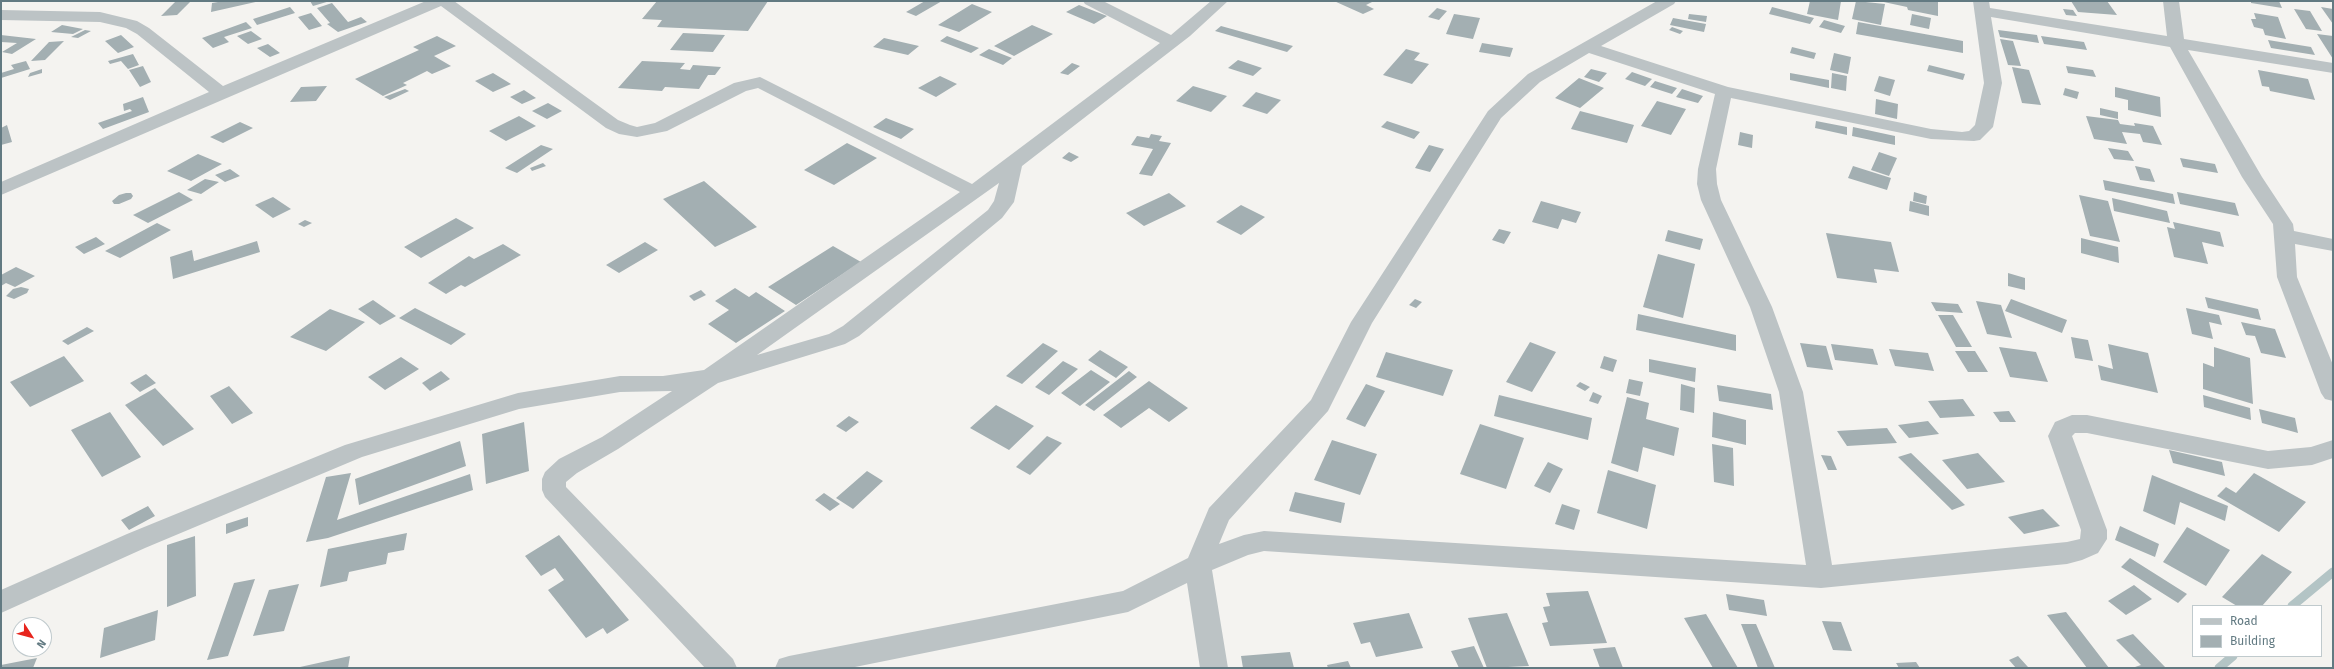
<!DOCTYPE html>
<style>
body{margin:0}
#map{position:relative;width:2334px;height:669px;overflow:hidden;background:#f4f3f0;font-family:"Fira Sans",sans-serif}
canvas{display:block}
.frame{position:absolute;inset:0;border:2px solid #627a82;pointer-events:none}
.legend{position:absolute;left:2192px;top:605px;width:130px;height:52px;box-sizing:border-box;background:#fff;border:1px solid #c0cacd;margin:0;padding:5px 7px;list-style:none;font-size:12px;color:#627a82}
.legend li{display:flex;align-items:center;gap:8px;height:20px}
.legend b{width:20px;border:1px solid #c0cacd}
.north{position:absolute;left:12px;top:617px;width:40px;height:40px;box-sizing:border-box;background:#fff;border:1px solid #c0cacd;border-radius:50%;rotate:126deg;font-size:11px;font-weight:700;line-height:16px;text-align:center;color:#627a82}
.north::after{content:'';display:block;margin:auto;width:14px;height:18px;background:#e7251d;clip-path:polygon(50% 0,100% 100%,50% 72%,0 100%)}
</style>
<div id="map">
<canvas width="2334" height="669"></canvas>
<div class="frame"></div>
<ul class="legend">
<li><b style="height:5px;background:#bcc3c5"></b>Road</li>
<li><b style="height:11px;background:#a3afb2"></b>Building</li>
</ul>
<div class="north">N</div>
</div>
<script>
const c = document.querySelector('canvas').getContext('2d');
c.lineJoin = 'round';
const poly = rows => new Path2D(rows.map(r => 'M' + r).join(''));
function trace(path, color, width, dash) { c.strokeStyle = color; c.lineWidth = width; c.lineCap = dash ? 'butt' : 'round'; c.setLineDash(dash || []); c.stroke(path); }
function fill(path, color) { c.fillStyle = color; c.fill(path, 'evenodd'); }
trace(poly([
 [2292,606,2333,572],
 [2219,668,2233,656]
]), '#b3c4c5', 9);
fill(poly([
 [176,1,191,1,177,15,161,16],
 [224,1,260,1,211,12,212,3],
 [310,1,330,1,313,6],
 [657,1,768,1,748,31,657,27,662,20,642,19],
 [925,1,942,1,916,16,906,12],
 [1334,1,1374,1,1366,5,1374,9,1363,14],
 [1810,1,1841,1,1838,20,1807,14],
 [1856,1,1885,4,1881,25,1852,19],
 [1879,1,1938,2,1938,16,1908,10,1907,7],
 [2071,1,2107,1,2117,15,2078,12],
 [2251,1,2279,1,2282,8,2251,3],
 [332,3,348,22,361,17,367,22,338,32,327,24,330,23,317,8],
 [972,4,992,12,959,32,938,25],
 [1079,5,1107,16,1094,24,1066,12],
 [290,7,295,13,257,25,253,19],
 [1772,7,1814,18,1810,24,1769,14],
 [2321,7,2333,9,2333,24],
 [1437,8,1447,11,1439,20,1428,17],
 [2063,9,2073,10,2077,16,2066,15],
 [2294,9,2310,11,2322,31,2306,29],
 [311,13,322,26,309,30,298,17],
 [2254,13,2278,17,2286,39,2265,35,2263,29,2254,27,2251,19,2256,19],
 [1454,14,1480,18,1473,39,1446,34],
 [1689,14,1707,16,1706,22,1688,19],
 [1912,14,1931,18,1929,29,1910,25],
 [1673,18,1706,24,1704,32,1670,25],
 [1824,20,1845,26,1841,33,1819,27],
 [246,22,252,28,224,37,229,42,213,48,202,38],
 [1858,22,1963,41,1963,53,1856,34],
 [62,25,83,29,73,34,51,32],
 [1032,25,1053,34,1014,56,994,46],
 [1221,26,1293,46,1287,52,1215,31],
 [1672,27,1683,31,1680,34,1669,30],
 [85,30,91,31,78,38,71,37],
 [1998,30,2037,35,2039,43,2000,37],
 [251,31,262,39,248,44,237,36],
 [683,33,725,35,713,52,670,50],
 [2317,34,2333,36,2333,59],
 [1,35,36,39,12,54,2,52,17,43,1,42],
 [121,35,134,47,118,53,105,41],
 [437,36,456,46,434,56,451,66,432,74,427,71,403,83,407,85,383,96,355,79,419,50,413,47],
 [947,36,979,48,971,53,940,41],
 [2041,36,2084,42,2087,50,2044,44],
 [884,38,919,46,908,55,873,47],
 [2000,39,2013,41,2021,66,2008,65],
 [2268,40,2311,47,2315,55,2271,48],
 [64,41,45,60,31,61,49,42],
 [1482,43,1513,48,1510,57,1479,52],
 [268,44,280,53,270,57,257,48],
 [1792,47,1816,53,1814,59,1790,53],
 [989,49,1012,58,1003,65,979,55],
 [1406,49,1420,53,1414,60,1429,64,1412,84,1383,75],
 [1834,53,1851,57,1848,74,1830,70],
 [133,54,139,65,128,69,121,61,110,64,108,61],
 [1238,60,1262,68,1253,76,1228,68],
 [26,61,30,69,1,78,1,73,14,69,11,65],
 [642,61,685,63,680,69,690,70,693,65,721,67,715,75,708,75,699,89,665,87,662,91,618,88],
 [1072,63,1080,66,1068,75,1060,73],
 [1929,65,1965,74,1963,80,1927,71],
 [143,66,151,82,140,87,129,70],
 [2066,66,2093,70,2096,77,2068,73],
 [2012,67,2029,70,2041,105,2022,103],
 [42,69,42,73,28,77,30,73],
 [1591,69,1607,73,1599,82,1584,77],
 [2258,70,2308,79,2315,100,2270,91,2269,87,2262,86],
 [1632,72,1652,79,1645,86,1625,79],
 [493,73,511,84,493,92,475,81],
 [1790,73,1829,80,1829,88,1790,80],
 [1832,73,1847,76,1846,91,1831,88],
 [940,76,957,84,936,97,918,88],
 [1879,76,1895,80,1890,96,1874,91],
 [1579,78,1604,88,1580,108,1555,98],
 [1655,81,1677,88,1672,94,1650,87],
 [327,86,316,101,290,102,301,87],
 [1193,86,1227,96,1211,112,1176,101],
 [2115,87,2160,97,2161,117,2128,110,2128,100,2115,97],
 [2065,88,2079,92,2077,99,2063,95],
 [405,89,409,91,390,100,384,97],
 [1682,89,1703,96,1698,103,1676,97],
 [524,90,536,98,522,104,510,97],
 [1256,92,1281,100,1267,114,1242,106],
 [143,97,149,112,103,129,98,123,132,111,130,109,124,111,123,104],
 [1876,99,1898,104,1897,119,1875,114],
 [1657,101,1686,109,1671,135,1641,126],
 [548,103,562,111,547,119,532,111],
 [2100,108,2118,112,2118,119,2100,115],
 [1580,111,1634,125,1627,143,1571,129],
 [519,116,536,126,506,141,489,131],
 [2086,116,2118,120,2120,124,2135,126,2134,123,2153,126,2162,145,2143,142,2140,134,2122,132,2127,144,2094,139],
 [886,118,914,129,901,139,873,127],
 [1387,121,1420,132,1414,139,1381,127],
 [1816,121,1847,127,1847,135,1815,128],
 [240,122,253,128,223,143,210,137],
 [7,125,12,142,1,145,1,128],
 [1853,127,1895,136,1895,145,1852,136],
 [1740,132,1753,135,1752,148,1738,145],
 [1151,134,1162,136,1159,141,1171,143,1152,176,1139,174,1153,149,1131,145,1137,136,1149,138],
 [847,143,877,158,834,185,804,170],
 [541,145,553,149,517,173,505,168],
 [1429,145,1444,149,1430,172,1415,168],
 [2108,148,2128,151,2134,161,2114,159],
 [1069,152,1079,157,1071,162,1062,158],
 [1879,152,1897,158,1889,176,1871,170],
 [198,154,222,164,191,181,167,171],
 [2180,158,2215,164,2218,173,2183,167],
 [543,163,546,166,532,171,530,168],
 [1853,166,1891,178,1887,190,1848,178],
 [2135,166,2150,169,2155,182,2140,180],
 [230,169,240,176,225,182,215,175],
 [205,179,219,182,201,194,187,190],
 [2103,180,2173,194,2175,204,2105,190],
 [704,181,757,227,715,247,663,199],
 [179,192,193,200,148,223,133,215],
 [1914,192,1927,196,1926,204,1913,201],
 [2177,192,2235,203,2239,216,2180,204],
 [126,193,131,193,133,196,131,199,119,204,114,204,112,201,119,195],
 [1169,193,1186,206,1144,226,1126,213],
 [2079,195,2108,201,2120,242,2090,236],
 [273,197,291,209,273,218,255,205],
 [2112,198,2167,211,2170,223,2114,211],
 [1541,201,1581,212,1576,223,1562,219,1558,229,1532,222],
 [1910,201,1929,206,1929,216,1909,211],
 [1241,205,1265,217,1241,235,1216,222],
 [456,218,474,228,421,258,404,247],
 [305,220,312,223,304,227,298,224],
 [2173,222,2220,232,2224,247,2202,242,2208,264,2174,257,2167,227,2175,229],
 [157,223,171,230,120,258,105,251],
 [1499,229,1511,232,1504,244,1492,240],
 [1668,230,1703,239,1700,250,1665,241],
 [1826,233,1891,242,1899,272,1874,269,1877,283,1837,278],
 [96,237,105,244,84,254,75,247],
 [2081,238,2118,247,2119,263,2081,253],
 [257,241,260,252,173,279,170,257,192,250,194,261],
 [645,242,658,250,619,273,606,265],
 [503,244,521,255,465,287,461,285,446,294,428,283,469,256,474,259],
 [833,246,861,262,796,305,768,287],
 [1658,254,1695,264,1683,318,1643,307],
 [16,267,35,276,15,287,6,283,1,286,1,275],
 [2008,273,2025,278,2025,290,2008,286],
 [21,287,29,289,27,293,14,299,6,296,13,289],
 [735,288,749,297,756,292,785,311,736,343,708,324,729,310,715,301],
 [701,290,706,295,694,301,689,296],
 [2205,297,2258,309,2261,320,2208,308],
 [1415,299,1422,302,1416,308,1409,305],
 [2011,299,2067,320,2062,333,2005,311],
 [373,300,396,316,380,325,358,309],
 [1976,301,2001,305,2012,338,1987,334],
 [1931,302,1958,304,1963,313,1936,311],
 [415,308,466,334,451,345,399,318],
 [2186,308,2219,315,2222,325,2209,322,2213,339,2192,334],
 [330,309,365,322,326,351,290,337],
 [1638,314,1736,335,1736,351,1636,330],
 [1938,315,1953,315,1972,347,1956,347],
 [2241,322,2275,329,2286,358,2261,353,2255,336,2246,335],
 [87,327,94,331,68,345,62,341],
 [2071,337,2088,340,2093,361,2075,358],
 [1530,342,1556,352,1532,392,1506,382],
 [1043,343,1058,351,1022,384,1006,376],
 [1800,343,1826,346,1833,370,1807,367],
 [1831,344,1873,349,1878,365,1835,360],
 [2108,344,2148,353,2158,393,2101,380,2098,365,2113,369],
 [1999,347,2036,352,2048,382,2010,377],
 [2214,347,2250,358,2253,404,2203,389,2203,363,2214,367],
 [1889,349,1928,353,1934,371,1895,366],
 [1100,350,1128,367,1116,378,1088,360],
 [1955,351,1975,351,1988,372,1968,372],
 [1386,352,1453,370,1443,396,1376,377],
 [64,356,84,381,30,407,10,382],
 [1604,356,1617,360,1613,372,1600,368],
 [401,357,419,369,385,390,368,377],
 [1649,359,1696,368,1695,382,1649,372],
 [1063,361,1078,369,1049,395,1035,387],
 [1091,370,1110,382,1080,406,1061,393],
 [441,371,450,379,430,391,422,383],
 [1129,371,1137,377,1094,411,1085,405],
 [146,374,156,383,140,392,130,383],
 [1629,379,1643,382,1640,396,1626,393],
 [1149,381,1188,408,1169,422,1149,408,1121,428,1103,415],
 [1580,382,1590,387,1585,391,1576,386],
 [1366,384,1385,391,1365,427,1346,419],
 [1681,384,1695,388,1694,413,1680,410],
 [1717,385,1771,394,1773,410,1719,401],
 [229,386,253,413,232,424,210,396],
 [155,388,194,429,163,446,125,405],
 [1593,392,1602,396,1598,404,1589,401],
 [1499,395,1592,418,1588,440,1494,416],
 [2203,395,2250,408,2251,420,2204,407],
 [1627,397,1649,403,1646,419,1679,428,1674,456,1643,447,1638,472,1611,463],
 [1963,399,1975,416,1940,418,1928,401],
 [996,405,1034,426,1009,450,970,428],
 [2259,409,2295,418,2298,433,2262,423],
 [2009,411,2016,422,2000,422,1993,412],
 [110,412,141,457,102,477,71,430],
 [1713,412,1746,420,1746,445,1712,437],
 [849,416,859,422,846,432,836,426],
 [1928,421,1939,434,1909,438,1898,425],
 [524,422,529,471,486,484,482,434],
 [1480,424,1524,438,1506,489,1460,474],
 [1887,428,1897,443,1847,446,1837,431],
 [1047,436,1062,443,1030,475,1016,467],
 [1332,440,1377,454,1360,495,1314,480],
 [460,441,466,466,359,505,355,479],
 [1712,444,1733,448,1734,486,1714,482],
 [2169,450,2222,462,2225,476,2173,463],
 [1911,453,1965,505,1952,510,1898,457],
 [1978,453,2005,482,1967,489,1942,460],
 [1821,455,1831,456,1837,470,1828,470],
 [1548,462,1563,469,1550,493,1534,486],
 [1608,470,1656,485,1647,529,1597,513],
 [867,471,883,481,853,509,836,498],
 [351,473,337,520,470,474,473,490,328,538,306,542,326,477],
 [2254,473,2306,502,2279,532,2217,496,2226,487,2236,493],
 [2152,475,2228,506,2225,521,2180,502,2175,525,2143,511],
 [1295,492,1345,503,1341,523,1289,511],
 [824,493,840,504,830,511,815,500],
 [1562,504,1580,510,1574,530,1555,524],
 [148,506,155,516,129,530,121,520],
 [2043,509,2060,526,2024,534,2008,517],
 [248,517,248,526,226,534,226,524],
 [2120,526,2159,544,2155,557,2115,540],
 [2187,527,2230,550,2206,586,2163,562],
 [407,533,404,550,388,553,386,564,349,572,347,581,320,587,328,549],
 [559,535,629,620,607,634,603,628,586,638,548,590,564,580,555,568,541,576,525,556],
 [195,536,196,596,167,607,167,545],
 [2262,554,2292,572,2262,606,2237,606,2222,597],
 [2130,558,2187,594,2178,603,2121,567],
 [255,579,228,656,207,660,234,583],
 [299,584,284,631,253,636,269,590],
 [2134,585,2152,599,2126,615,2108,601],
 [1588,591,1607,643,1550,646,1542,623,1548,622,1543,607,1550,606,1546,593],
 [1726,594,1764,600,1767,616,1729,610],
 [158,610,155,640,100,658,104,628],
 [2066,612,2109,668,2087,668,2047,615],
 [1409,613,1423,648,1376,657,1370,642,1361,644,1353,623],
 [1507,613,1529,666,1487,668,1468,618],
 [1706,614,1738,668,1713,668,1684,618],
 [1822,621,1841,622,1852,651,1833,650],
 [1741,624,1756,624,1775,668,1758,668],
 [2133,634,2166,668,2132,668,2141,665,2116,640],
 [1474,646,1484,668,1459,668,1451,651],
 [1615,647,1623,668,1600,668,1593,649],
 [1290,652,1294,668,1243,668,1241,656],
 [350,656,348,668,300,668,300,667],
 [2018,656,2028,667,2016,668,2009,660],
 [37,658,33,668,1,668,1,665],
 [1348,661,1351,668,1328,668,1327,665],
 [1916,662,1920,668,1899,668,1896,663]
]), '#a3afb2');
fill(poly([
 [426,1,454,1,618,120,630,125,637,127,655,123,734,83,760,77,972,184,1160,43,1085,4,1083,1,1103,1,1171,35,1211,1,1228,1,1190,36,1022,166,1014,202,1002,218,859,336,845,344,718,383,618,449,577,473,566,482,566,487,733,659,737,668,705,668,545,497,542,490,542,479,545,472,559,459,602,437,672,391,620,392,519,409,362,457,145,548,1,613,1,590,127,534,345,445,518,393,620,376,663,376,704,370,960,192,758,88,746,91,667,131,637,137,619,134,606,128,441,6,1,195,1,182,209,92,137,34,126,28,100,22,1,20,1,10,100,12,137,21,149,28,223,86,426,1],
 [999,183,994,201,988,210,843,326,829,334,757,355,999,183],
 [1657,1,1676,1,1674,4,1601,46,1728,87,1931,129,1962,132,1969,131,1975,125,1984,83,1973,1,1989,1,1990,8,2167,36,2163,1,2179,1,2184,39,2333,63,2333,73,2188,50,2262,177,2293,224,2294,231,2333,239,2333,251,2295,244,2297,277,2333,365,2333,401,2325,399,2321,393,2277,277,2273,224,2242,177,2170,47,1991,17,2002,83,1993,127,1980,140,1974,141,1931,139,1731,98,1716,169,1717,184,1721,200,1772,307,1803,392,1832,565,2067,542,2080,539,2081,530,2048,436,2055,422,2072,415,2087,415,2268,451,2311,447,2333,440,2333,458,2312,465,2268,469,2087,433,2075,433,2072,436,2107,530,2107,539,2098,553,2082,560,2067,564,1821,588,1264,551,1248,555,1212,570,1228,668,1200,668,1187,583,1128,612,850,668,775,668,779,659,789,656,1123,591,1188,558,1209,508,1311,400,1351,322,1488,111,1528,74,1657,1],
 [1589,53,1715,94,1698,169,1697,184,1701,200,1750,307,1779,392,1806,565,1264,531,1244,535,1219,544,1229,520,1328,411,1372,323,1501,118,1540,82,1589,53]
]), '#bcc3c5');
</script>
